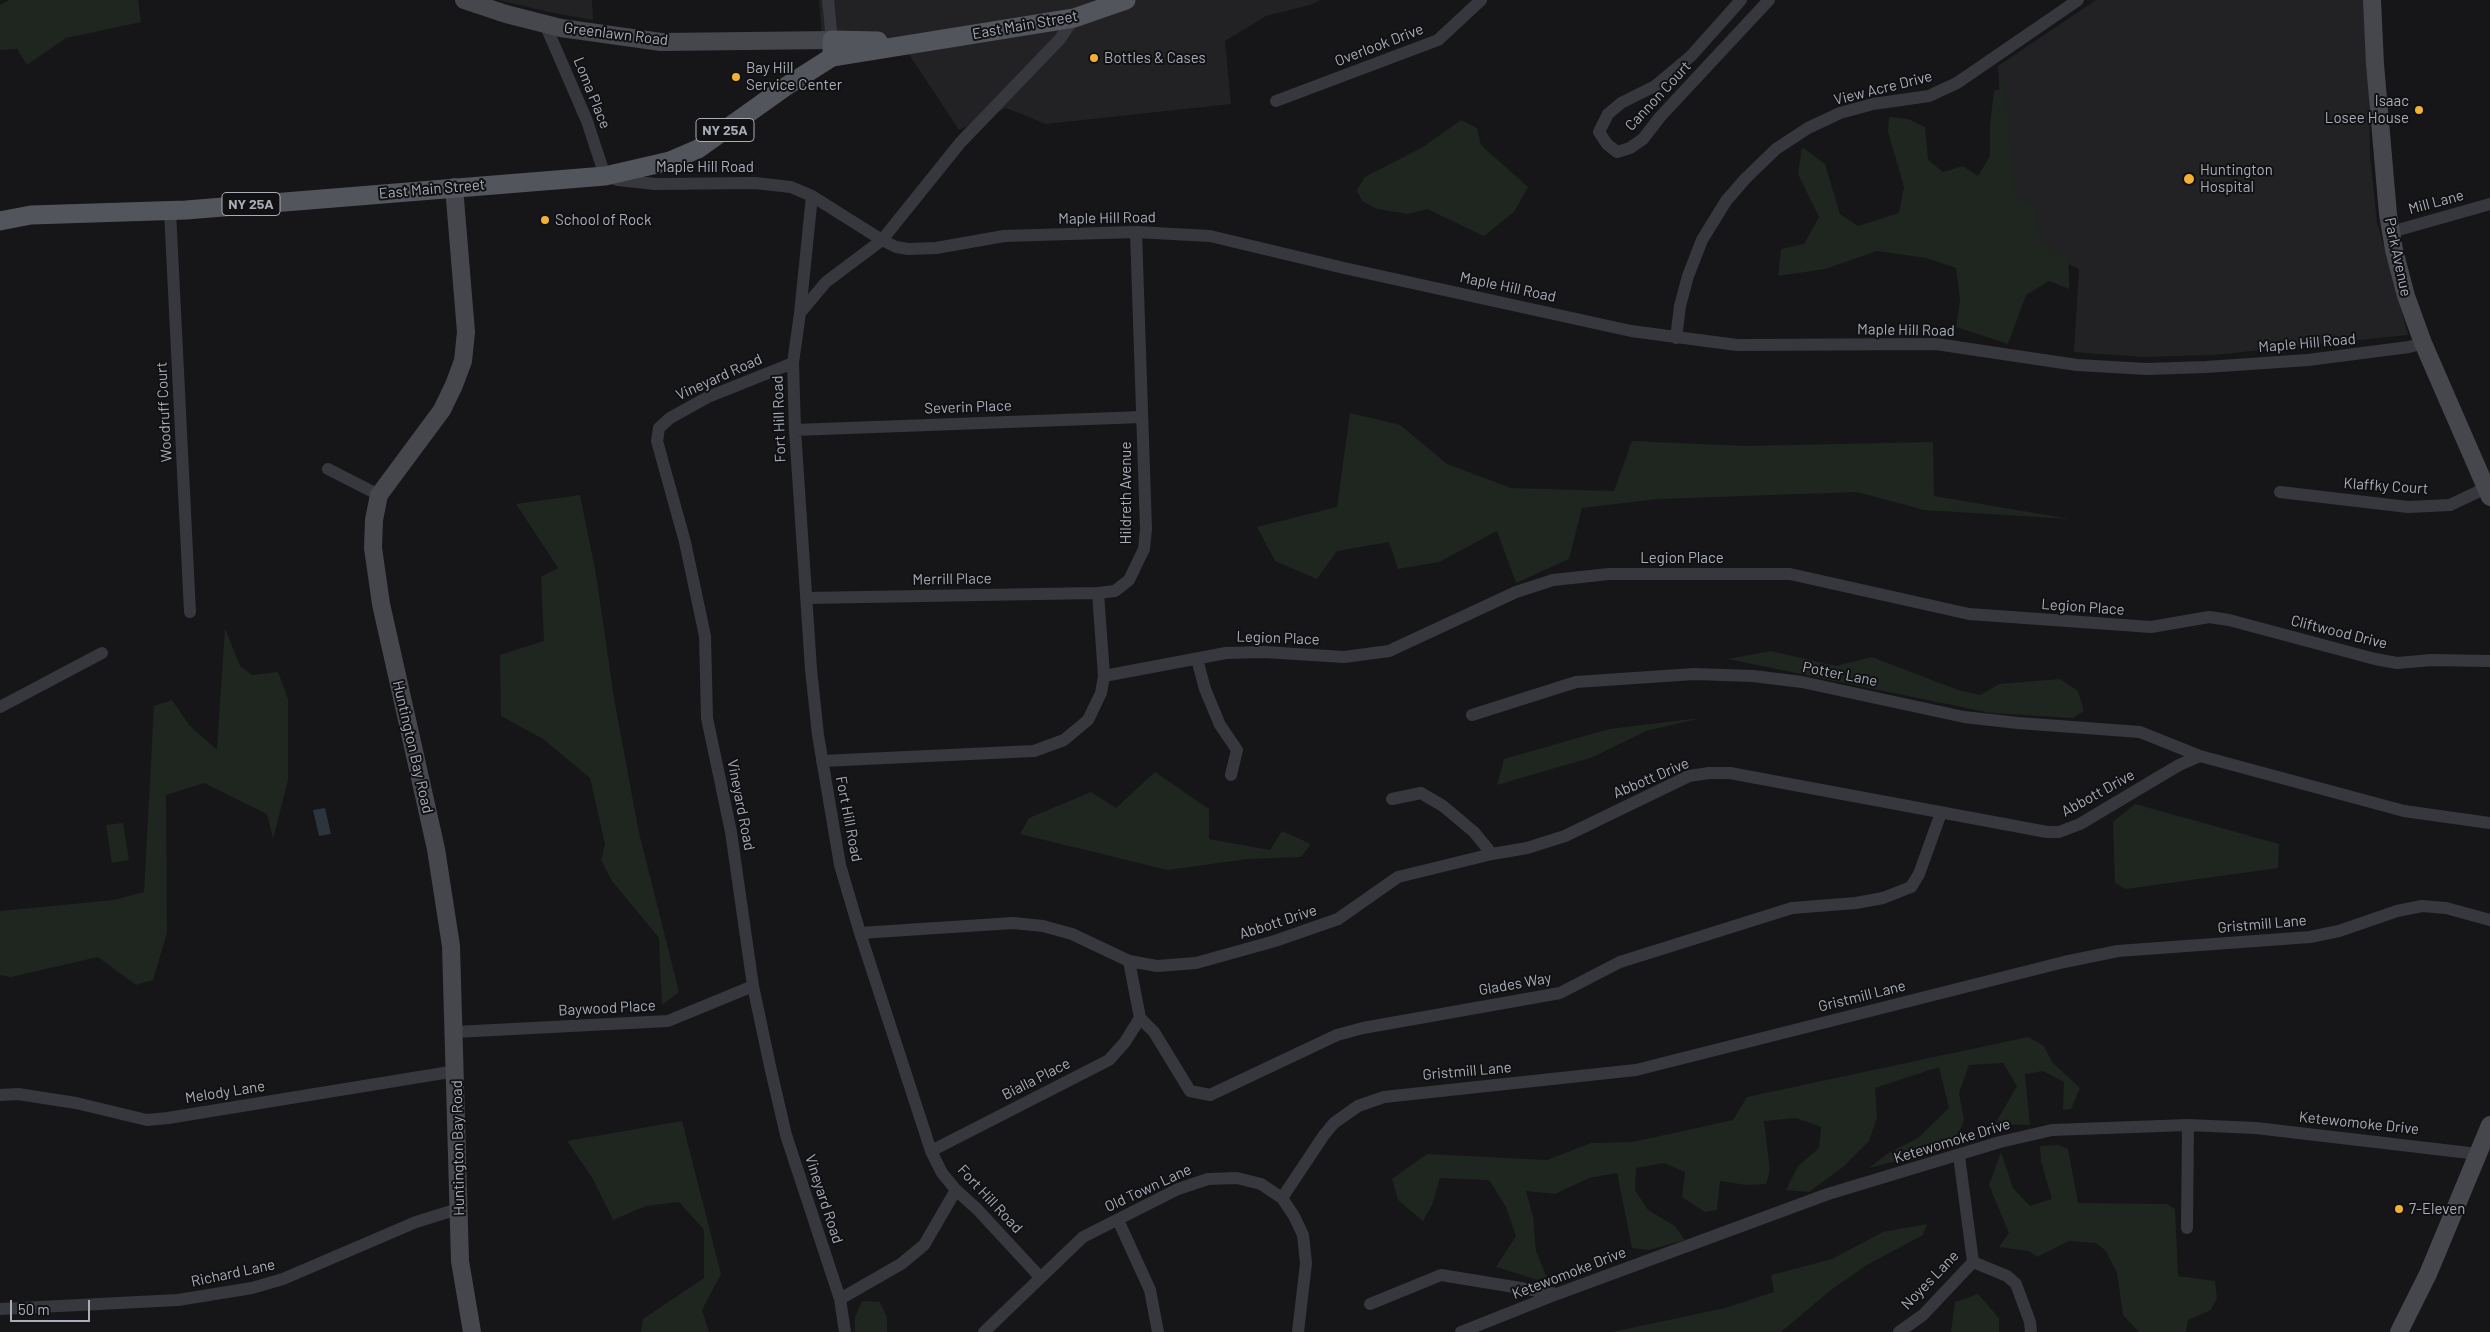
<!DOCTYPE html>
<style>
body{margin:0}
#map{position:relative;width:2490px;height:1332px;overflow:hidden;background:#161618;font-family:Barlow,sans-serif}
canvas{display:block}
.scale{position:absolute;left:10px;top:1300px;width:80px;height:22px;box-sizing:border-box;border:2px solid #a8adb8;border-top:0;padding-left:6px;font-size:15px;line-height:18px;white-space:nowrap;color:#a8adb8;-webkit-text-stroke:4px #111113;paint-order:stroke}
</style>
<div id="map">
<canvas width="2490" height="1332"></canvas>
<div class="scale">50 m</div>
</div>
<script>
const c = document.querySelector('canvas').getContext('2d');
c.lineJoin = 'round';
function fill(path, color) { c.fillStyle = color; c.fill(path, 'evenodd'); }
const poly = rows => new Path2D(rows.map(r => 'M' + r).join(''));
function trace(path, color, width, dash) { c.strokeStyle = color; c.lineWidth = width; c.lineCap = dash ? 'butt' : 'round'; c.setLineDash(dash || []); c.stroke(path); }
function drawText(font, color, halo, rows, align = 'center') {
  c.font = font + ' Barlow,sans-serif'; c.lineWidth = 4; c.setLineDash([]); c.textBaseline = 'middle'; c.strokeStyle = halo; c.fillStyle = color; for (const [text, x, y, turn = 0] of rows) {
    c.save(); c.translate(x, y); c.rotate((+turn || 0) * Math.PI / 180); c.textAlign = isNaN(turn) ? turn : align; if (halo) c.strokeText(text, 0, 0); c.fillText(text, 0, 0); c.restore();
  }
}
fill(poly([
 [498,0,592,0,593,20,549,12],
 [819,0,1321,0,1310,5,1266,16,1225,41,1231,104,1046,124,1006,108,959,130,908,53,823,49],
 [2096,0,2367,0,2370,155,2377,222,2408,335,2213,355,2142,357,2074,352,2079,269,2041,253,2006,204,1998,66]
]), '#222225');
fill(poly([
 [9,0,138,0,141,22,66,38,27,65,17,49,0,50,0,5],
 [2005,88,2016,198,2028,201,2036,210,2040,242,2068,258,2069,273,2069,289,2049,281,2026,295,2008,344,1956,327,1960,300,1956,268,1926,258,1877,251,1825,269,1778,276,1781,249,1804,244,1819,217,1798,174,1802,147,1825,164,1840,214,1858,226,1899,213,1904,187,1888,132,1889,117,1908,119,1925,127,1928,160,1943,172,1963,166,1978,176,1990,156,1990,124,1994,91],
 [1461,120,1477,128,1481,145,1528,187,1514,212,1484,236,1427,209,1408,214,1377,209,1362,201,1357,190,1365,177,1423,147],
 [1350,413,1400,425,1447,464,1511,488,1614,491,1632,441,1746,446,1933,442,1934,496,2070,519,1924,510,1857,492,1658,499,1582,508,1569,559,1516,583,1497,531,1439,562,1398,569,1389,542,1337,551,1317,579,1275,561,1257,527,1337,507],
 [580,495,596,574,614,698,639,833,679,992,662,1005,659,938,612,881,601,860,605,844,590,778,543,739,501,716,500,655,544,641,541,577,558,568,516,504],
 [225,628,240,666,252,675,278,672,288,699,288,780,273,839,267,814,204,783,166,795,167,933,153,980,136,985,98,957,11,977,0,975,0,911,114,900,144,892,154,706,172,700,190,726,217,750],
 [1771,651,1836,666,1872,657,1958,690,1980,695,1999,684,2060,679,2078,691,2084,711,2073,718,1991,713,1728,659],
 [1701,718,1646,731,1593,757,1497,785,1504,759,1609,729],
 [1155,772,1209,809,1209,839,1270,850,1282,831,1311,844,1301,857,1248,859,1167,870,1020,834,1029,818,1091,792,1116,808],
 [2135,804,2279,844,2278,868,2126,889,2115,883,2113,822],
 [123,823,129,860,112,863,106,825],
 [2028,1037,2044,1046,2052,1062,2080,1088,2071,1109,2063,1110,2064,1082,2043,1071,2025,1074,2030,1125,1995,1124,2017,1086,2003,1063,1969,1065,1959,1093,1964,1120,1953,1147,1869,1168,1887,1154,1918,1138,1949,1108,1939,1067,1875,1088,1877,1118,1869,1141,1843,1167,1809,1192,1786,1190,1798,1166,1819,1148,1821,1127,1796,1118,1764,1121,1770,1170,1766,1184,1746,1185,1720,1181,1717,1210,1705,1212,1682,1197,1685,1172,1664,1163,1636,1168,1635,1190,1648,1210,1675,1226,1685,1240,1649,1250,1632,1248,1617,1173,1589,1178,1555,1194,1526,1191,1533,1217,1536,1251,1547,1278,1538,1280,1496,1267,1516,1236,1506,1207,1489,1180,1440,1178,1432,1205,1423,1221,1398,1200,1392,1179,1427,1154,1547,1160,1591,1143,1633,1142,1733,1120,1747,1097],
 [682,1121,721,1274,702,1310,709,1332,641,1332,643,1319,704,1278,704,1230,679,1202,646,1206,613,1220,593,1179,567,1141],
 [2058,1145,2068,1149,2078,1203,2167,1204,2175,1209,2178,1276,2215,1281,2217,1298,2211,1310,2188,1320,2186,1332,2139,1332,2123,1315,2117,1273,2106,1251,2096,1243,2069,1241,2037,1257,2029,1251,1999,1247,2009,1233,1989,1185,2001,1152,2013,1188,2030,1206,2052,1199,2041,1162,2040,1146],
 [1927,1224,1923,1235,1865,1266,1831,1290,1781,1332,1612,1332,1725,1308,1774,1292,1771,1275,1832,1259,1883,1232],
 [1978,1294,1999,1318,1999,1332,1951,1332,1955,1302],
 [862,1301,880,1302,887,1317,887,1332,855,1332,855,1317]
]), '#1e261f');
fill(poly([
 [325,808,331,834,319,836,313,810]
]), '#2c353c');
trace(poly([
 [828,0,832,40],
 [1741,0,1691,56,1655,86,1621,103,1608,114,1599,132,1607,144,1617,152,1630,148,1643,139,1660,117,1769,0],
 [545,24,587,121,605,176,618,180,655,184,755,183,791,187,812,196,882,240,896,247,908,249,936,248,1004,236,1136,232,1210,236,1344,268,1631,331,1737,345,1936,344,2077,365,2147,369,2206,367,2308,360,2409,347,2423,343],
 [1276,101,1438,40,1481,0],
 [170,211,190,612],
 [2391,232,2490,204],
 [800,313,812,196],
 [1676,338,1680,306,1688,276,1702,240,1726,201,1745,179,1776,149,1808,128,1840,113,1873,104,1929,96,1957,83,2078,0],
 [793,363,708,397,670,418,659,428,657,441,685,542,705,636,707,718,731,832,753,986,770,1066,786,1135,840,1299,845,1332],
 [795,430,1142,417],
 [328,469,379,495],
 [2280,492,2408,507,2450,505,2486,488],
 [806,598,1098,593,1115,591,1129,580,1144,549,1146,529,1136,232],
 [1197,659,1205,689,1220,725,1237,750,1231,775],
 [1104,676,1226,653,1264,652,1344,657,1389,651,1516,592,1553,580,1609,574,1790,574,1969,614,2151,627,2209,617,2229,620,2375,659,2397,663,2432,660,2490,661],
 [0,707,102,653],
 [1472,715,1576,682,1694,674,1753,676,1802,682,1964,717,2018,723,2140,732,2200,756],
 [822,761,1034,751,1064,740,1088,720,1101,693,1104,676,1098,593],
 [1392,799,1421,793,1443,806,1474,832,1492,854],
 [860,933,1013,923,1043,926,1072,934,1129,961,1157,966,1196,963,1275,941,1338,919,1398,877,1492,854,1527,848,1565,836,1689,776,1709,773,1730,773,2047,832,2059,832,2080,824,2179,765,2200,756,2404,811,2490,823],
 [1129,961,1140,1018,1154,1032,1190,1091,1210,1095,1337,1035,1363,1028,1560,993,1620,962,1792,908,1856,903,1883,898,1911,887,1919,874,1941,813],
 [455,1032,668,1021,753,986],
 [0,1095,18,1094,76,1103,147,1120,168,1118,456,1071],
 [931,1151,1109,1060,1125,1042,1140,1018],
 [1282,1198,1324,1135,1334,1123,1358,1106,1384,1097,1636,1070,2064,962,2118,951,2310,937,2339,931,2397,911,2422,906,2446,908,2490,920],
 [1118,1220,1150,1290,1158,1332],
 [2187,1228,2188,1125],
 [1973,1262,2007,1276,2016,1284,2030,1322,2031,1332],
 [1040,1277,977,1209,956,1190,942,1173,931,1151,860,933,840,865,818,735,811,669,795,430,793,363,800,313,826,282,882,240,960,143,1060,39,1074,18],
 [840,1299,901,1264,924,1245,956,1190],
 [1370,1304,1441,1275,1557,1294],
 [0,1309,178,1300,252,1288,283,1279,416,1222,458,1209],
 [984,1332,1083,1237,1178,1189,1208,1179,1237,1178,1261,1184,1282,1198,1294,1216,1303,1235,1306,1263,1298,1332],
 [1461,1332,1557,1294,1828,1194,2000,1142,2052,1130,2188,1125,2256,1128,2478,1154],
 [1899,1332,1923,1315,1973,1262,1959,1156]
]), '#37383d', 12);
trace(poly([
 [464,0,506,14,561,28,661,42,832,40],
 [2372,0,2375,64,2388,214,2394,250,2406,296,2423,343,2490,497],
 [454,187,466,332,463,361,454,385,442,410,379,495,374,520,373,548,381,604,436,849,451,946,460,1261,472,1332],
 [2399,1332,2428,1274,2490,1125]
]), '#45474d', 18);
trace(poly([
 [832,57,832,40,878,41],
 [0,221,31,215,186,210,605,176,670,161,698,149,785,87,832,57,1074,18,1126,0]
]), '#53555c', 19);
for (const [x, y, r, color] of [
 [1094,58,5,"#f2b134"],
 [736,77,5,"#f2b134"],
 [2419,110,5,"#f2b134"],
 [2189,179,6,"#f2b134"],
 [545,220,5,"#f2b134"],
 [2399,1209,5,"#f2b134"]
]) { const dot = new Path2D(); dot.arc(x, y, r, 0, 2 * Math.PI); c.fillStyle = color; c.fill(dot); trace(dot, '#111113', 2); }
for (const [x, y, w] of [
 [725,130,58],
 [251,204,58]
]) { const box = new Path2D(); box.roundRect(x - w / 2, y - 11.5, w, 23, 4); c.fillStyle = '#111113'; c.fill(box); trace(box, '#a8adb8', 1); }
drawText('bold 14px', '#a8adb8', null, [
 ["NY 25A",725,130],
 ["NY 25A",251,204]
]);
drawText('15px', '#a8adb8', '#111113', [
 ["East Main Street",1025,25,-10],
 ["Greenlawn Road",616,34,7],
 ["Overlook Drive",1379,45,-21],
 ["View Acre Drive",1883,88,-14],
 ["Loma Place",592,93,68],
 ["Cannon Court",1658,96,-47],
 ["Maple Hill Road",705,167],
 ["East Main Street",432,189,-5],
 ["Mill Lane",2436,202,-15],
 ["Maple Hill Road",1107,218,-1],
 ["Park Avenue",2398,257,78],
 ["Maple Hill Road",1508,287,12],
 ["Maple Hill Road",1906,330,1],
 ["Maple Hill Road",2307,343,-5],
 ["Vineyard Road",719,377,-24],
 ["Severin Place",968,407,-2],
 ["Woodruff Court",164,412,-93],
 ["Fort Hill Road",779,419,-92],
 ["Klaffky Court",2386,486,4],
 ["Hildreth Avenue",1126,493,-90],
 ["Legion Place",1682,558],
 ["Merrill Place",952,579,-1],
 ["Legion Place",2083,607,4],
 ["Cliftwood Drive",2339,632,14],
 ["Legion Place",1278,638,2],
 ["Potter Lane",1840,674,11],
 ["Huntington Bay Road",413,747,77],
 ["Abbott Drive",1651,778,-23],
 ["Abbott Drive",2098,793,-29],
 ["Vineyard Road",741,805,79],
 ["Fort Hill Road",849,819,79],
 ["Abbott Drive",1278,922,-18],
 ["Gristmill Lane",2262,924,-5],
 ["Glades Way",1515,984,-10],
 ["Gristmill Lane",1862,996,-14],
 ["Baywood Place",607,1008,-3],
 ["Gristmill Lane",1467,1071,-5],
 ["Bialla Place",1036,1079,-27],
 ["Melody Lane",225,1092,-9],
 ["Ketewomoke Drive",2359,1123,6],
 ["Ketewomoke Drive",1952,1141,-17],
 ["Huntington Bay Road",458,1148,-91],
 ["Old Town Lane",1148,1188,-25],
 ["Vineyard Road",824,1199,72],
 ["Fort Hill Road",990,1199,47],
 ["Richard Lane",233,1273,-12],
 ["Ketewomoke Drive",1569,1273,-21],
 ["Noyes Lane",1930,1280,-46]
]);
drawText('15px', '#a8adb8', '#111113', [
 ["Bottles & Cases",1104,58],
 ["Bay Hill",746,68],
 ["Service Center",746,85],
 ["Isaac",2409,101,"right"],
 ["Losee House",2409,118,"right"],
 ["Huntington",2200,170],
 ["Hospital",2200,187],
 ["School of Rock",555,220],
 ["7-Eleven",2409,1209]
], 'left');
</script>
